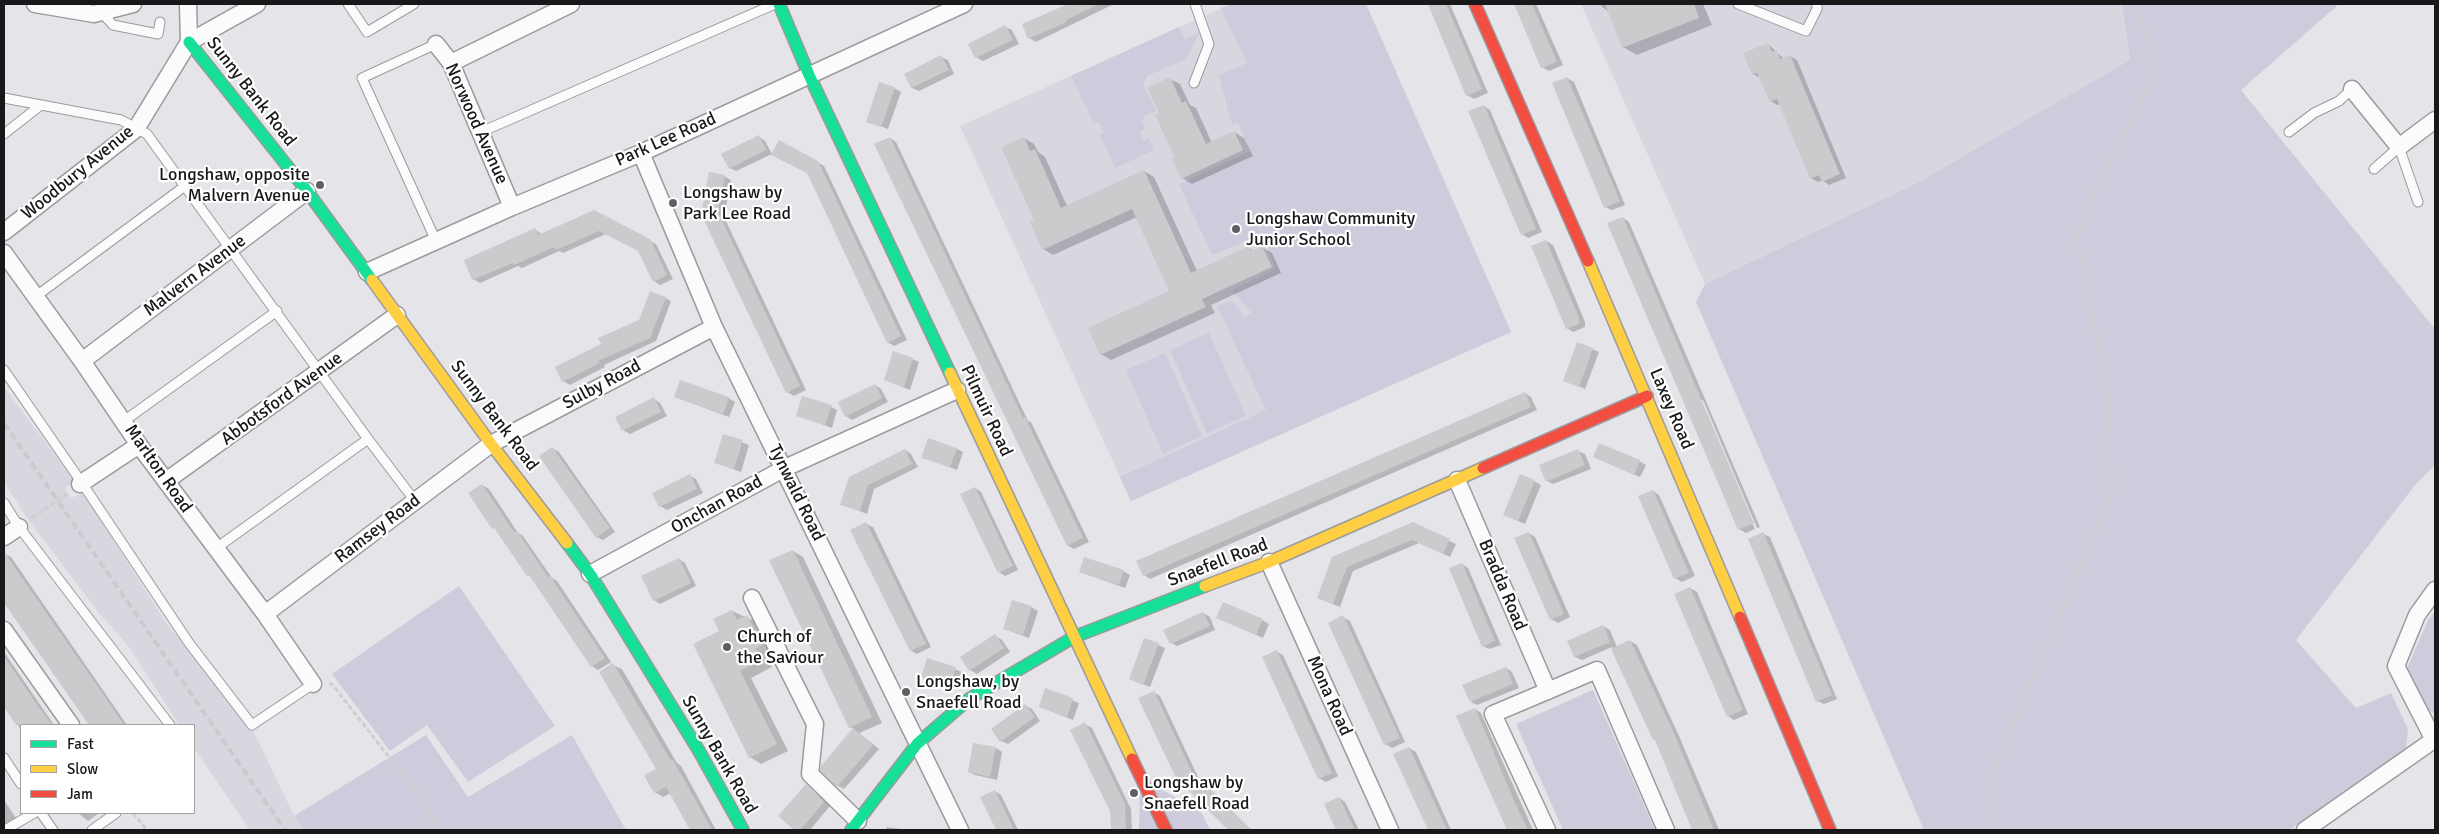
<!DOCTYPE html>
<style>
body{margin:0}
#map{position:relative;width:2439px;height:834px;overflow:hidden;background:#e5e4e8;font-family:Signika,sans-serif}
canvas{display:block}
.frame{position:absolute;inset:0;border:5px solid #18181a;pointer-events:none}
.legend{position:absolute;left:20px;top:724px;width:175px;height:90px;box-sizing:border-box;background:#fff;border:1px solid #a3a3a3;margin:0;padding:6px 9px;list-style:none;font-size:15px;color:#18181a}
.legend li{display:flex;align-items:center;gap:10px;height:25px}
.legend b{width:25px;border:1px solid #a3a3a3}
</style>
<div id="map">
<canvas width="2439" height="834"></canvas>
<div class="frame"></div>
<ul class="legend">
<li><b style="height:6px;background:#16e098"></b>Fast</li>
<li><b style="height:6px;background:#ffcf43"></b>Slow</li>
<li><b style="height:6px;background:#f24e42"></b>Jam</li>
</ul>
</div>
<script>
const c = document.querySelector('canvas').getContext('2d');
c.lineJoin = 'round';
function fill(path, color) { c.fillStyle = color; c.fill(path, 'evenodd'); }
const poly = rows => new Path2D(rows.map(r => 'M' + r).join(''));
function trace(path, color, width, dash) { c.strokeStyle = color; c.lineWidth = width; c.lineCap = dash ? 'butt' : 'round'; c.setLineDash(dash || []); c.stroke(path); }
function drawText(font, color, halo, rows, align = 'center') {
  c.font = font + ' Signika,sans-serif'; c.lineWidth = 4.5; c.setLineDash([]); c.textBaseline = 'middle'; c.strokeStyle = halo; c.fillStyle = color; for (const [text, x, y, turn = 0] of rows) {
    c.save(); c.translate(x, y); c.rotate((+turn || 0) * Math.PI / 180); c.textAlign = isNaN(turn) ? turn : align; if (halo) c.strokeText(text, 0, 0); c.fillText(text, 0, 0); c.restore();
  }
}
fill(poly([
 [1231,4,1366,4,1511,332,1131,501,960,126],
 [1581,4,2122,4,2130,60,1915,184,1705,284],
 [4,387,74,480,65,489,71,498,83,493,165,621,254,732,294,816,304,830,250,830,194,748,194,725,179,725,130,648,100,614,29,521,4,482]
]), '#d9d6e0');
fill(poly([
 [1231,4,1366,4,1511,332,1131,501,1120,477,1266,410,1217,306,1232,301,1244,317,1252,313,1231,290,1276,269,1261,235,1212,255,1179,184,1250,151,1238,123,1232,125,1219,75,1247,63,1221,8],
 [2122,4,2339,4,2241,90,2435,329,2435,465,2415,485,2296,640,2356,708,2391,693,2408,729,2406,748,2289,830,1924,830,1696,302,1705,284,1915,184,2130,60],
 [1179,27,1185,40,1199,33,1186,59,1147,76,1143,85,1156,111,1145,116,1142,121,1145,129,1140,132,1143,141,1149,138,1154,150,1115,168,1100,135,1104,132,1099,122,1094,123,1071,76],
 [1209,333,1246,416,1207,433,1170,350],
 [1165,353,1202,436,1163,454,1126,370],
 [459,586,555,726,468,782,427,725,390,751,332,674],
 [2435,612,2435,713,2427,710,2406,671,2428,620],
 [1593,690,1655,830,1563,830,1516,724],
 [426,735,468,797,572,735,626,830,304,830,294,816],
 [1140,777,1201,812,1210,830,1139,830]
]), '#cfcbdc');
fill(poly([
 [1071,4,1114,4,1036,42,1029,38,1024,24],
 [1429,4,1450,4,1488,93,1474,99,1467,95],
 [1515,4,1536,4,1563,65,1549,71,1542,67],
 [1602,4,1703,4,1712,25,1637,55,1623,47,1609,12,1601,6],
 [1005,27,1012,30,1019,44,983,61,976,57,970,44],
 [1768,44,1784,59,1790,56,1797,60,1846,178,1829,185,1822,180,1818,182,1811,178,1780,104,1777,105,1771,101,1760,78,1753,74],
 [941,57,948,60,954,74,919,91,912,88,905,74],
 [1567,78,1574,82,1625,205,1612,210,1605,207],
 [1170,79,1180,84,1190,105,1196,108,1212,143,1234,132,1244,138,1253,156,1192,184,1182,178,1161,114],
 [894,88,901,92,888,129,867,121],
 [1484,106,1490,110,1542,232,1528,238,1522,234],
 [759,137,765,141,772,154,736,171,730,168],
 [890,138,896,142,1028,421,1031,422,1089,542,1074,549,1067,545],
 [1024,138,1034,144,1038,152,1045,157,1067,206,1144,171,1154,177,1197,271,1249,248,1254,251,1262,247,1272,253,1281,273,1211,305,1215,313,1111,360,1101,354,1171,292,1137,217,1053,255,1043,249,1035,221],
 [817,162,824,166,907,340,894,346,887,342],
 [724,176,731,180,724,217,806,390,794,396,787,392,702,213],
 [594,212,656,244,673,279,660,285,654,281,639,251,606,234,563,253,559,251,522,268,518,266,480,283,473,279,535,229,542,235],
 [1623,218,1629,222,1760,527,1757,528,1703,400,1701,400,1755,529,1746,533,1739,529],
 [1546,241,1553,245,1585,322,1585,327,1573,332,1567,328],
 [665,298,671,301,656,341,604,365,605,367,570,385,563,381,603,345,640,320],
 [1592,349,1599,352,1585,389,1565,381],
 [912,359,919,362,910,390,885,380],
 [875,385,881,389,888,402,852,420,846,416],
 [1525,393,1531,397,1537,410,1150,579,1144,575],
 [675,397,728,398,735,402,729,417],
 [654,399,660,403,667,416,630,434,623,430,617,417],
 [831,407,837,410,832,428,797,415],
 [724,436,749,445,741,472,716,463],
 [552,448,559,452,615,532,603,540,597,537],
 [957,449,963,452,957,470,923,457],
 [905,450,911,454,918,467,874,489,867,514,842,504],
 [1578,451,1585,454,1591,469,1553,484,1547,481],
 [1601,460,1639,461,1646,465,1640,477],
 [690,476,696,479,703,493,667,510,660,506,654,493],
 [1534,481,1541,485,1525,524,1511,518],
 [482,485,489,489,518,533,523,536,552,578,557,581,611,662,598,670,592,666,533,578,528,575],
 [975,488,981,492,1018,570,1005,576,999,572],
 [1653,491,1659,495,1695,576,1682,582,1675,578],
 [866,524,873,527,931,647,917,654,910,650],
 [1413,524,1456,544,1450,557,1419,543,1353,571,1340,607,1318,598,1333,558],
 [1529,533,1535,537,1570,617,1558,623,1551,619],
 [1763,534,1770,537,1837,699,1824,704,1817,701],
 [793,551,803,557,882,723,859,733,879,749,844,789,838,786,854,729,850,727],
 [4,554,11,557,127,725,90,725,4,600],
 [679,559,685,563,696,586,660,604,654,600],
 [1462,564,1468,568,1501,645,1489,649,1483,646],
 [1123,571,1130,575,1125,588,1080,572],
 [1690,588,1697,592,1748,714,1734,720,1728,716],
 [1031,607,1038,611,1029,638,1004,629],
 [732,611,759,623,773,652,766,655,772,667,751,678,788,751,761,764,750,757,720,632],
 [1203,613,1210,617,1215,630,1177,646,1171,643],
 [1343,617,1350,621,1405,742,1392,748,1385,744],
 [1218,618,1262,620,1269,624,1263,638],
 [1603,626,1610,630,1617,647,1630,641,1637,645,1679,736,1719,830,1694,830,1657,741,1612,647,1582,660,1575,657,1568,641],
 [995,636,1002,640,1010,652,977,674,970,670],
 [1145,639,1165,648,1150,687,1130,679],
 [4,652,54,725,21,725,21,730,4,705],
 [1277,652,1283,655,1338,776,1326,782,1319,778],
 [928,659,962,672,956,689,922,677],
 [613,665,622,669,677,763,681,766,716,830,692,830,671,793,663,797,655,792,658,769],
 [1506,668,1512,672,1519,688,1477,705,1471,702],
 [1046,690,1079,703,1073,720,1040,707],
 [1153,692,1160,696,1198,777,1251,830,1229,830,1177,777],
 [1025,705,1032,709,1040,721,1008,744,1001,741],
 [1475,709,1481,713,1533,830,1509,830,1458,716],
 [1085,724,1092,728,1131,809,1132,830,1112,830,1111,810],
 [974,744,996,748,1002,752,997,780,975,775,969,772],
 [1409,748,1416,752,1451,830,1429,830,1395,755],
 [806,785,830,806,810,830,796,830,780,816],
 [995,791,1001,795,1018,830,997,830,981,797],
 [1339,798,1345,802,1359,830,1338,830,1325,805],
 [4,800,16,818,4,825],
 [78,813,99,813,88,821],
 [887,827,909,830,886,830]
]), '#0003');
fill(poly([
 [1068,4,1099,4,1066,20,1067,22,1028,39,1022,24],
 [1428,4,1446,4,1482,89,1466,96],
 [1514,4,1532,4,1557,62,1541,68],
 [1605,4,1694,4,1699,18,1622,48],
 [1005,25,1013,40,975,58,968,44],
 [1768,43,1772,52,1777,50,1780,59,1790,55,1840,174,1822,182,1819,175,1810,179,1777,99,1770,102,1757,73,1752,75,1743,53],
 [941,55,949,70,911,88,904,74],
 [1170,77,1182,103,1186,101,1206,144,1234,131,1243,150,1181,179,1172,159,1175,158,1155,115,1159,113,1147,88],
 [1567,77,1620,201,1604,208,1552,83],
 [879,82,895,87,881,127,866,122],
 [1484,105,1536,229,1521,235,1468,111],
 [759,135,766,150,729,169,721,154],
 [890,137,1023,418,1025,417,1083,538,1067,546,874,144],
 [1024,137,1030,151,1035,149,1061,208,1144,170,1191,273,1249,246,1251,251,1262,246,1272,267,1202,299,1206,307,1100,355,1088,328,1169,291,1132,209,1042,250,1030,222,1034,220,1001,147],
 [779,140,818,161,901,336,887,343,807,173,771,155],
 [709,172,725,175,718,212,800,386,786,393,701,214],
 [594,210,650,239,667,275,653,282,638,251,599,231,556,250,554,247,514,265,513,263,472,280,464,260,535,228,538,235],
 [1623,217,1754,523,1738,530,1607,223],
 [1546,240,1579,318,1579,324,1566,329,1531,246],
 [650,291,666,297,650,338,598,361,600,363,562,382,555,367,601,344,598,338,639,320],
 [1577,342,1593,348,1579,387,1563,381],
 [893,351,913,358,904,387,884,380],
 [680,380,729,397,723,414,674,397],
 [875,384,882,398,845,417,838,402],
 [1525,392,1531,407,1143,576,1136,561],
 [802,396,832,405,825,425,796,416],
 [654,397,661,412,622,431,615,417],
 [723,434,743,440,734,469,714,463],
 [928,438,957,448,950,467,921,458],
 [1599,443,1640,460,1634,475,1593,457],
 [552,447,610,528,596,538,539,456],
 [905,449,912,464,868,485,860,511,840,505,849,477],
 [1578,449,1585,465,1546,482,1539,465],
 [690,474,697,489,659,507,652,493],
 [1520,474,1535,480,1518,521,1503,515],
 [482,484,514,532,517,531,548,577,550,576,605,658,591,667,529,575,527,576,494,528,492,529,468,493],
 [975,487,1013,566,998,573,960,494],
 [1653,490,1689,573,1674,579,1638,496],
 [866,522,926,644,910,651,850,530],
 [1413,522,1450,539,1443,554,1412,540,1347,567,1333,604,1317,598,1332,557],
 [1529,532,1564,614,1550,620,1514,538],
 [1763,532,1832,695,1816,702,1748,539],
 [793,550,872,717,849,728,769,560],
 [4,552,96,684,124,725,89,725,4,603],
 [1084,557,1124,570,1119,585,1079,572],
 [679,558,691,583,653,601,641,576],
 [1462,563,1495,641,1482,647,1449,568],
 [1690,587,1743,710,1727,717,1674,594],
 [1012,600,1032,606,1023,635,1003,629],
 [1223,602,1263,619,1256,635,1216,618],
 [732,610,737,620,747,615,762,645,755,649,761,660,740,671,777,744,749,758,693,644,719,631,713,619],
 [1203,612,1210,626,1170,644,1163,630],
 [1343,615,1400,738,1384,745,1328,623],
 [1603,625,1610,642,1574,657,1567,641],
 [995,634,1004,648,969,671,960,657],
 [1144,638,1159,643,1143,685,1129,679],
 [1630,640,1673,731,1714,830,1692,830,1655,740,1653,740,1611,649],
 [1277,650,1332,773,1318,779,1262,657],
 [4,656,33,699,52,725,16,725,4,707],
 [927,658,956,667,950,687,921,677],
 [613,663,671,761,673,760,712,830,690,830,666,787,654,793,644,775,656,769,599,672],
 [1506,667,1513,684,1470,702,1462,685],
 [1045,688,1073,698,1067,717,1039,707],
 [1154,691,1192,772,1252,830,1228,830,1176,778,1138,698],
 [1025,704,1035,717,1000,742,991,729],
 [1475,708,1515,803,1528,830,1507,830,1456,716],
 [1085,722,1125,804,1126,830,1111,830,1110,811,1070,730],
 [853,728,873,745,837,787,820,770,821,766],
 [973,743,996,747,990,777,968,772],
 [1409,747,1447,830,1428,830,1393,754],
 [806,784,824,802,800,830,794,830,778,816],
 [995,790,1014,830,996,830,980,797],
 [1339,797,1355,830,1336,830,1324,804]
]), '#cbcacd');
const lane = poly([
 [348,4,367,32,414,4],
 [1738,4,1806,31,1817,9,1817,4],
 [102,13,113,25,158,34,160,22],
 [1194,83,1209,44,1195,4],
 [4,98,121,120,147,134,368,439],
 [481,132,775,4],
 [2289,132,2314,113,2339,101,2352,89],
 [4,134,41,105],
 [2374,169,2399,147,2418,202],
 [436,241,362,78,436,44],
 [35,297,185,186],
 [4,370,82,483,189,643,252,725,313,684],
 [124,421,277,311],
 [4,503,19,527,170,725],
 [215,549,368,439,415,501],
 [4,758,21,784],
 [41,813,53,830],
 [5,830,34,813],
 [92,830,116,813]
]);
const street = poly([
 [35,4,94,14,133,4],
 [188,4,189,42],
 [189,42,257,4],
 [436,44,451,63,512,207],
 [451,63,571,4],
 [2352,89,2399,147,2435,120],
 [641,153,714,327,960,830],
 [4,232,136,129,189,42],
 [4,253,82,361,139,445,265,614,313,684],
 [367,272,512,207,641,153,964,4],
 [82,361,307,191],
 [1457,480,1548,691],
 [166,481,397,315],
 [80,484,139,445],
 [4,537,19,527],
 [1269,562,1390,830],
 [590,574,785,468,957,390],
 [2435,590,2417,615,2396,666,2435,742],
 [752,598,815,724,810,774,858,821],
 [265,614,491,444,714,327],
 [4,630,71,725],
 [1547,830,1493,714,1597,670,1666,830],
 [2305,830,2435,739]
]);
const fast = poly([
 [779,4,809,75,950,373],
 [189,42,307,191,372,280],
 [567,543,590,574,699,751,743,830],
 [851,830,917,744,969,699,1074,637,1205,586]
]);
const slow = poly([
 [1588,261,1740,617],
 [372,280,491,444,567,543],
 [950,373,1132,759],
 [1205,586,1269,562,1483,468]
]);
const jam = poly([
 [1475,4,1588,261],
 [1483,468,1647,396],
 [1740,617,1830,830],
 [1132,759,1166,830]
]);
trace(lane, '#9b9a9d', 11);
trace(street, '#9b9a9d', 19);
trace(fast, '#9b9a9d', 14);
trace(slow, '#9b9a9d', 14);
trace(jam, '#9b9a9d', 14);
trace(poly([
 [32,518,68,493],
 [329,684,332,684,421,798,438,830],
 [133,813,147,830],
 [1992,830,1995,767,2111,494,2110,405,2077,237,2100,181,2154,73,2138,4]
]), '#cfcfcf', 3, [5, 2.5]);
trace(lane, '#fbfbfc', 9);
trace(street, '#fbfbfc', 16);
trace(fast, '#16e098', 11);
trace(slow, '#ffcf43', 11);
trace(jam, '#f24e42', 11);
trace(poly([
 [4,423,285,830]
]), '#cccbcc', 4, [8, 4]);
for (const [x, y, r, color] of [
 [320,185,5,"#605f62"],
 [673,203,5,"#605f62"],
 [1236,229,5,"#605f62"],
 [727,647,5,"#605f62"],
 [906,692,5,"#605f62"],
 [1134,793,5,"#605f62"]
]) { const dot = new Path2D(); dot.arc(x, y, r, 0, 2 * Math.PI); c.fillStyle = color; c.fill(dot); trace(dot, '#fff', 2); }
drawText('18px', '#18181a', '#fff', [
 ["Sunny Bank Road",251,92,52],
 ["Norwood Avenue",476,124,66],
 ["Park Lee Road",666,140,-24],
 ["Woodbury Avenue",78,173,-39],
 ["Malvern Avenue",195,276,-37],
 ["Sulby Road",602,385,-28],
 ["Abbotsford Avenue",282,399,-36],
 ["Laxey Road",1671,409,67],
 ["Pilmuir Road",986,411,65],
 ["Sunny Bank Road",494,416,53],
 ["Marlton Road",158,469,55],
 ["Tynwald Road",796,493,64],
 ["Onchan Road",717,505,-29],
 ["Ramsey Road",378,529,-37],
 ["Snaefell Road",1218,563,-21],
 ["Bradda Road",1502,585,67],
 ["Mona Road",1329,696,66],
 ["Sunny Bank Road",719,755,60]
]);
drawText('18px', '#18181a', '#fff', [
 ["Longshaw, opposite",310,175,"right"],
 ["Malvern Avenue",310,196,"right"],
 ["Longshaw by",683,193],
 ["Park Lee Road",683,214],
 ["Longshaw Community",1246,219],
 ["Junior School",1246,240],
 ["Church of",737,637],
 ["the Saviour",737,658],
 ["Longshaw, by",916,682],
 ["Snaefell Road",916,703],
 ["Longshaw by",1144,783],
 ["Snaefell Road",1144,804]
], 'left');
</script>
